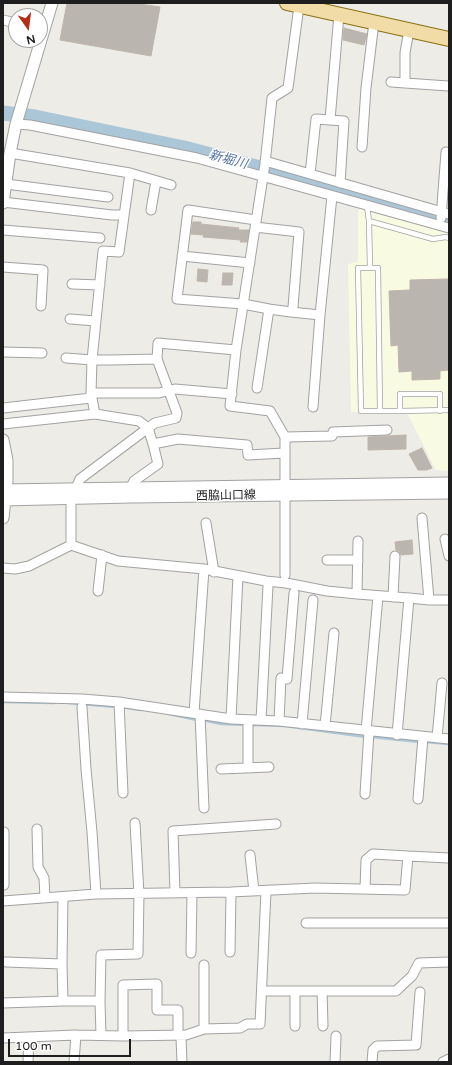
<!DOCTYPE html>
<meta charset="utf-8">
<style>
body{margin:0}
#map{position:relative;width:452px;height:1065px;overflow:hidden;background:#eeece6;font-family:"Varela Round",sans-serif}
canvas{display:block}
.frame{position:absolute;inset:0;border:4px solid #1e1e1e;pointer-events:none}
.north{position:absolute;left:8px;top:8px;width:40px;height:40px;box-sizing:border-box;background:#fff;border:1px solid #a5a5a5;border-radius:50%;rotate:166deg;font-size:11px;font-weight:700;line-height:16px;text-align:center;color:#1e1e1e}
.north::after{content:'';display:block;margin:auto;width:14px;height:18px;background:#b62d17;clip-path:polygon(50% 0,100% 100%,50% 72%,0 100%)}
.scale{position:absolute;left:8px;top:1039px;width:123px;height:18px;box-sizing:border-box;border:2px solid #1e1e1e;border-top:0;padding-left:5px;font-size:12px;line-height:14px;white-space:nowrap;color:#1e1e1e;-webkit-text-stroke:3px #fff;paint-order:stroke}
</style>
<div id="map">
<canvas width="452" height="1065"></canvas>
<div class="frame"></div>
<div class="north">N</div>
<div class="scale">100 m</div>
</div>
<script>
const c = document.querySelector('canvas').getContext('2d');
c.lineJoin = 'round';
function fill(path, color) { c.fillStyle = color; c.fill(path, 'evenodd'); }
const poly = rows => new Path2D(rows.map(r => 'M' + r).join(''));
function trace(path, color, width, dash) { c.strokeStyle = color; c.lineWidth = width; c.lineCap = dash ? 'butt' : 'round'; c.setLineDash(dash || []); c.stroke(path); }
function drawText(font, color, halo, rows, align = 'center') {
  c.font = font + ' "Varela Round","Noto Sans JP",sans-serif'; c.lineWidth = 3; c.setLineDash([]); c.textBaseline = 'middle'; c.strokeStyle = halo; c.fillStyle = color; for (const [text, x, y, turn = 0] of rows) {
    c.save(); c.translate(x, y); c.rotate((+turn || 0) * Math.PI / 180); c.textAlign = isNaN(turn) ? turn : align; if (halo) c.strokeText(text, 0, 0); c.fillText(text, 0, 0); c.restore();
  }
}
fill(poly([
 [358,207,449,234,449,471,436,470,407,413,351,412,348,264,358,262]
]), '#f8fbe1');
trace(poly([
 [3,702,54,703],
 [69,703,116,707],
 [121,707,140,710],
 [169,714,197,720],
 [202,720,221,724,285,726,366,737],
 [371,737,420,742],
 [425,742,449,744]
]), '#abc7d7', 2.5);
trace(poly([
 [3,113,35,117,184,148,287,175,449,220]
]), '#abc7d7', 15);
const building = poly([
 [67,3,133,3,160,7,151,56,60,40,67,3],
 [344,28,367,34,364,45,343,40,344,28],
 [193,222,201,222,201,224,239,228,238,230,249,230,247,242,240,242,241,240,203,237,204,235,191,234,193,222],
 [198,269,208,270,207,282,197,281,198,269],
 [223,273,233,273,232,285,222,285,223,273],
 [449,279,449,370,440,371,440,379,412,380,412,371,399,372,398,345,391,346,389,291,410,290,410,280,449,279],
 [406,435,406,449,368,450,368,437,406,435],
 [422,448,432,468,427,470,418,470,409,454,422,448],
 [412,540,413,554,401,555,399,551,396,550,395,542,412,540]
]);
fill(building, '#bbb5af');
trace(building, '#beb5aa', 1);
const service = poly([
 [367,206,369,221,433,239,446,237,449,238],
 [369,221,370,268],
 [380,411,378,268,358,268,361,411,400,411,449,410],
 [400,411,400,394,440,394,440,411]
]);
const minor = poly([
 [339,14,330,120,344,121,340,183],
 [3,20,16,23],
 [391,82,448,86],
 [405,83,405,53,409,30],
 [16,124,30,125,197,158,449,228],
 [362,147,366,88,374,22],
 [10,153,130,173,119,252,103,251,92,360,66,358],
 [265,161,449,214],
 [130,173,171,185],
 [310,174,316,119,330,120],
 [6,184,108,197],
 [3,202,112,215,124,215],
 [151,210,156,181],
 [441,218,446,152,449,153],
 [256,220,188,210,177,299,243,304,269,309],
 [255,227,299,232,293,307,291,312,269,309,257,388],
 [3,230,100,238],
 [182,256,250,263],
 [3,267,43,270,41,306],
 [72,284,100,285],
 [291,312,320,315,332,196],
 [70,319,96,321],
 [3,352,42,353],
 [91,393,159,393,175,389,232,394],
 [313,407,320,315],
 [3,408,91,398],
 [95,414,91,393,92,360,112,360,157,359],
 [3,424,95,414,139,421,148,428,155,423,176,418,177,413,157,359,158,343,236,350],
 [285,437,332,436,333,432,387,430],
 [76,488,80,479,148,428,153,444],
 [131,493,131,487,134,481,158,464,153,444,178,439,247,445,248,455,284,453],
 [422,518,429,600,449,600],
 [206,523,214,572],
 [445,539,449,556],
 [358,541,357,594,409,598],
 [71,545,118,561,204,569,266,581,286,583,327,591,357,594],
 [327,560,358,560],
 [3,568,15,569,29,566,71,545,71,498],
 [285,575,285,437,270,411,230,406,236,350,265,164,272,98,288,88,299,6],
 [98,591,102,555],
 [393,597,395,556],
 [3,697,82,699,119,702,231,719,279,721,449,739],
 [119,702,123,793],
 [82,707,86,769,92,832,96,894],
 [194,713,204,569],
 [200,714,204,808],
 [231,719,238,576],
 [261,720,268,586],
 [279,721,281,678,287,679,294,593],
 [302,724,313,600],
 [325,726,334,633],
 [366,731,378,596],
 [397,735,409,598,429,600],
 [437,738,442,683],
 [248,767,248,720],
 [221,769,269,767],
 [365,794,369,732],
 [418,799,423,737],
 [37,829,38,867,44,878,45,898],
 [250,855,254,891],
 [4,885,4,832],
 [365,889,366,860,373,854,408,856],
 [175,893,173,831,276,824],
 [3,901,96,894,231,892,315,888,405,890,408,856,449,858],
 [306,923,449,923],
 [230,952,231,892],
 [191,953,192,893],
 [6,962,62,964,63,897],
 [204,965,204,1029],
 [262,991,396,991,412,976,419,963,449,962],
 [295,991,295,1026],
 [322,991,323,1026],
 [63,1001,100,1001,101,1035],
 [100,1001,101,955,138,954,139,894,135,823],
 [3,1003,63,1001,62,964],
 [123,1036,123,985,157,984,157,1010,178,1010,178,1035,181,1038,182,1062],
 [3,1038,76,1035,123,1036,186,1035,204,1029,240,1028,247,1024,260,1024,266,891],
 [28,1062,29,1037],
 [74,1062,76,1035],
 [335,1062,336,1036],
 [372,1062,373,1050,377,1046,416,1045,420,992],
 [443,1062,449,1059]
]);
const tertiary = poly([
 [3,203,10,153,16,124,52,3],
 [3,440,7,460,7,481,3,518],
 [3,490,449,483],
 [3,500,131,497,449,493]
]);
const primary = poly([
 [287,3,449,39]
]);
trace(service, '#a2a2a2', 6);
trace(minor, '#a2a2a2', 11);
trace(tertiary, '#a2a2a2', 13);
trace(primary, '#887111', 16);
trace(service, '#fff', 4.5);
trace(minor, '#fff', 9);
trace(tertiary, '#fff', 11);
trace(primary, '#f1dca8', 14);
drawText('12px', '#1e1e1e', '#fff', [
 ["西脇山口線",226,496,-1]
]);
drawText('italic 13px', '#5672a3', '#fff', [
 ["新堀川",228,160,15]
]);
</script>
